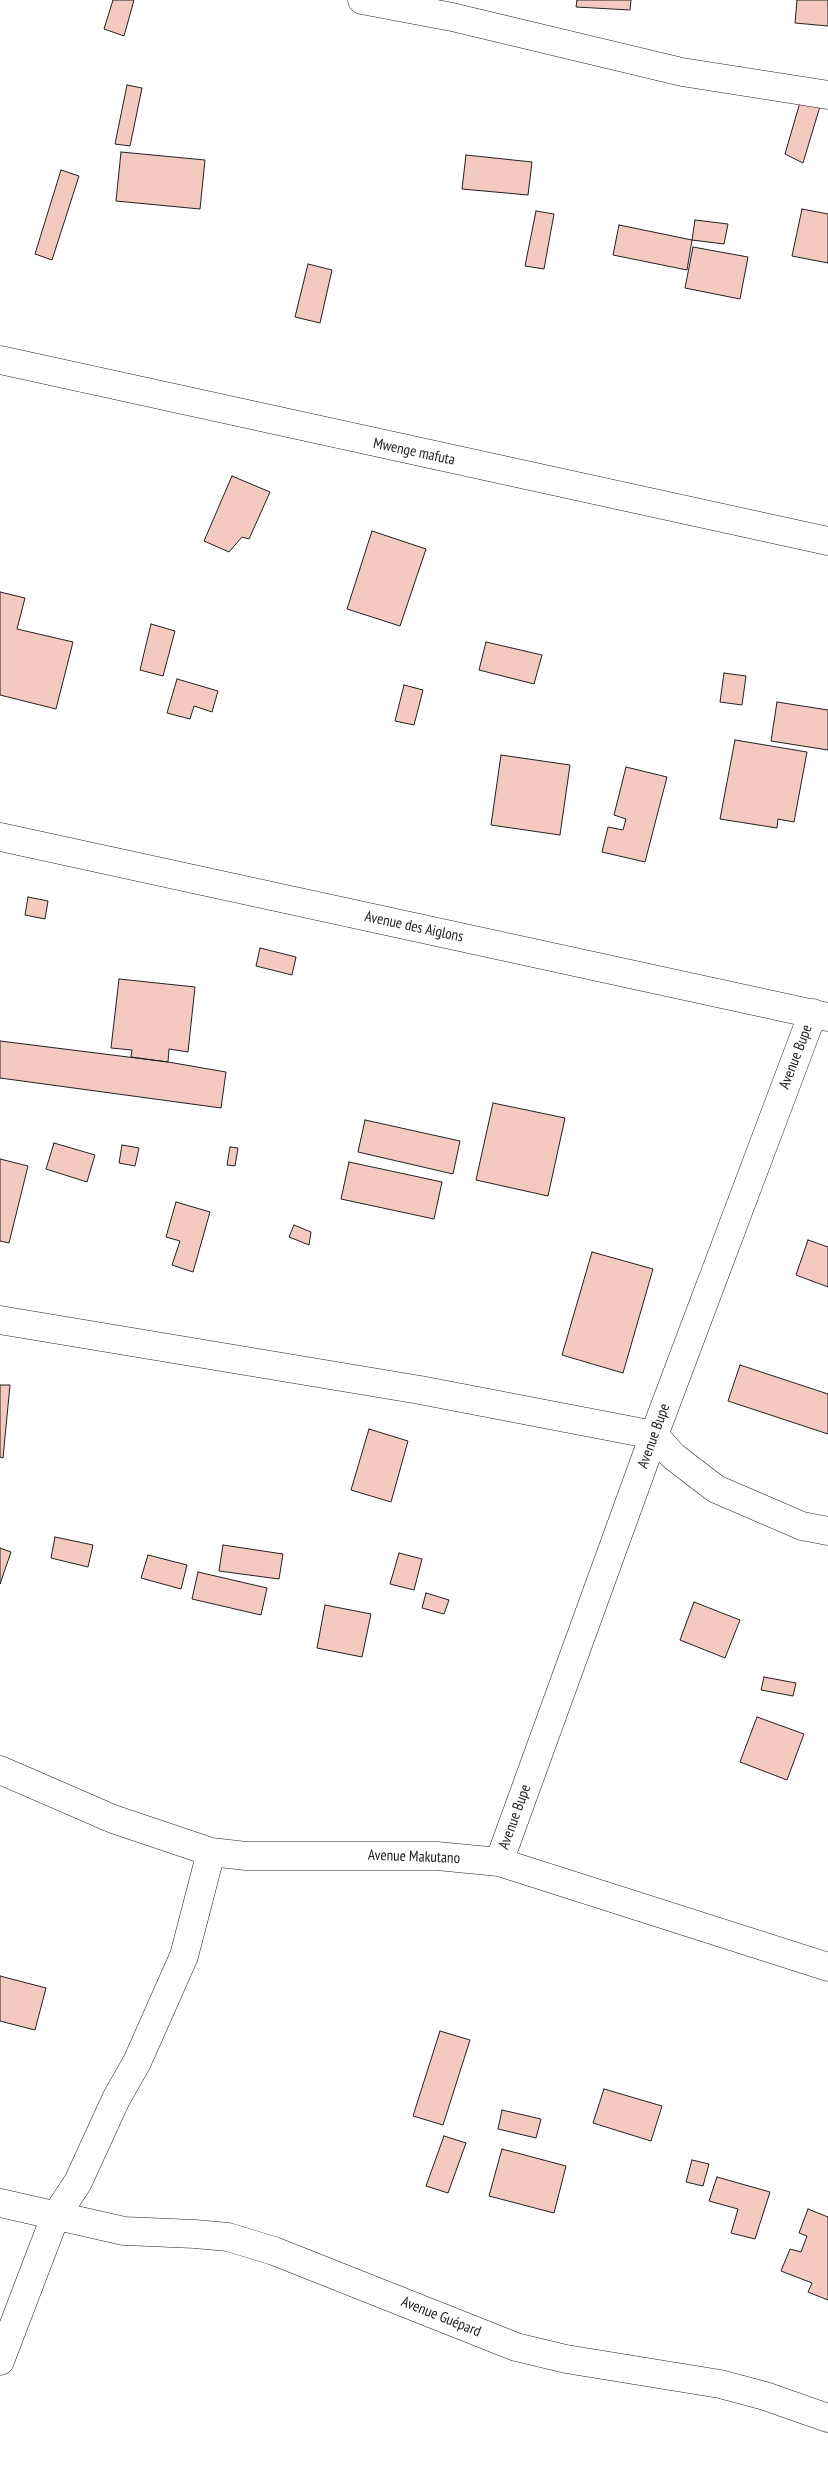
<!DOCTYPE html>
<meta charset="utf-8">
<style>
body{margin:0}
canvas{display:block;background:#fff}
</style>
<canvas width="828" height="2473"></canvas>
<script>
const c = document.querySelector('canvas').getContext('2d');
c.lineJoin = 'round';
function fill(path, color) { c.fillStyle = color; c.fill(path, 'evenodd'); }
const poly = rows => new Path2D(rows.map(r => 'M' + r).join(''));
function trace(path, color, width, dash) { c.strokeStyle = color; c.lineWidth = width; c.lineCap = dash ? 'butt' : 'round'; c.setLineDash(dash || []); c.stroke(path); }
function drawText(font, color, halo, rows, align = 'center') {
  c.font = font + ' "PT Sans Narrow",sans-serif'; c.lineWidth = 4; c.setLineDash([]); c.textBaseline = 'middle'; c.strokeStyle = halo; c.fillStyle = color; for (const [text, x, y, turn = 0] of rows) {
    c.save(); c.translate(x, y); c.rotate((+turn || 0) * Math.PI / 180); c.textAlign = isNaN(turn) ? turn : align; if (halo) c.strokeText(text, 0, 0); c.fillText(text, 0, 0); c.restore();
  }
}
const building = poly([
 [113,0,134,0,124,36,104,29,113,0],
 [577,0,631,0,630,10,576,7,577,0],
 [797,0,828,0,828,26,795,23,797,0],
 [127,85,142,88,130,146,115,144,127,85],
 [803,92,821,103,803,163,785,154,803,92],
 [121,152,205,160,200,209,116,201,121,152],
 [466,155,532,162,528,195,462,189,466,155],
 [61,170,79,176,52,260,35,254,61,170],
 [802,209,828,214,828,263,792,256,802,209],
 [536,211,554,214,544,269,525,266,536,211],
 [695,220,728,224,724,244,692,240,695,220],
 [619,225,692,240,687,270,613,255,619,225],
 [693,247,748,257,740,299,685,288,693,247],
 [308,264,332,270,320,323,295,317,308,264],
 [232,476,270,492,249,539,242,537,229,552,204,541,232,476],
 [372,531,426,549,400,626,347,609,372,531],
 [0,592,25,598,17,629,73,642,56,709,0,695,0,592],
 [151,624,175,631,163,676,140,670,151,624],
 [486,642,542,655,534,684,479,670,486,642],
 [724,673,746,676,742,705,720,702,724,673],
 [177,679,218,691,212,712,194,706,190,719,167,713,177,679],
 [404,685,423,690,414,725,395,721,404,685],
 [777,702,828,710,828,750,771,741,777,702],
 [735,740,807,752,794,822,778,819,777,828,720,819,735,740],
 [501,755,570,765,560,835,491,825,501,755],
 [626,767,667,777,645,862,602,852,608,827,623,830,626,819,614,815,626,767],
 [28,897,48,901,45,919,25,915,28,897],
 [260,948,296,957,292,975,256,966,260,948],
 [119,979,195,987,188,1052,169,1049,168,1062,131,1057,132,1050,111,1048,119,979],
 [0,1041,168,1062,226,1072,221,1108,0,1078,0,1041],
 [493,1103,565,1118,548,1196,476,1180,493,1103],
 [365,1120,460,1141,453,1174,358,1152,365,1120],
 [54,1143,95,1155,87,1182,46,1169,54,1143],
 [122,1145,139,1148,135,1166,119,1163,122,1145],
 [230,1147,238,1148,235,1166,227,1165,230,1147],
 [0,1159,28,1166,9,1243,0,1241,0,1159],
 [349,1162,442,1182,434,1219,341,1199,349,1162],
 [176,1202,210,1212,193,1272,172,1265,180,1241,166,1237,176,1202],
 [294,1225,311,1232,309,1245,289,1237,294,1225],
 [808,1240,828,1247,828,1287,796,1275,808,1240],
 [592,1252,653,1269,623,1373,562,1355,592,1252],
 [740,1365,828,1394,828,1434,728,1401,740,1365],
 [0,1385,10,1385,3,1458,0,1457,0,1385],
 [369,1429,408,1441,391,1502,351,1490,369,1429],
 [55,1537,93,1545,88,1567,51,1558,55,1537],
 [223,1545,283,1554,279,1579,219,1571,223,1545],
 [0,1548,11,1552,0,1584,0,1548],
 [399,1553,422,1559,414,1590,390,1584,399,1553],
 [148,1555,187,1565,181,1589,141,1578,148,1555],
 [198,1572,267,1588,261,1615,192,1599,198,1572],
 [426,1593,449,1600,444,1614,422,1608,426,1593],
 [694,1602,740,1620,725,1658,680,1640,694,1602],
 [325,1605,371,1614,362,1657,317,1648,325,1605],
 [764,1677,796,1683,793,1696,761,1690,764,1677],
 [757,1717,804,1734,787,1780,740,1762,757,1717],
 [0,1976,46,1988,35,2030,0,2021,0,1976],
 [440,2031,470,2040,443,2125,413,2116,440,2031],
 [604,2089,662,2106,651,2141,593,2123,604,2089],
 [502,2110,541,2119,536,2138,498,2129,502,2110],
 [444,2136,466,2143,448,2193,426,2186,444,2136],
 [502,2149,566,2166,554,2213,489,2196,502,2149],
 [692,2160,709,2164,703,2186,686,2182,692,2160],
 [717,2177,770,2192,755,2239,731,2233,738,2209,709,2201,717,2177],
 [808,2209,828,2217,828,2300,808,2292,812,2283,781,2271,790,2249,801,2252,807,2236,799,2233,808,2209]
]);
fill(building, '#f3c9c0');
trace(building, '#222', 1);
const street = poly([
 [362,0,452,17,682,72,828,95],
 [0,360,828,541],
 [0,837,828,1017],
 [0,1320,420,1390,654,1435,673,1456,716,1489,802,1526,828,1531],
 [0,1770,113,1819,211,1852,246,1856,437,1856,499,1862,828,1967],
 [499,1862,654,1435,813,1013],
 [0,2203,124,2231,195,2234,228,2237,274,2251,516,2347,566,2359,720,2384,765,2396,828,2418],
 [0,2361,55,2217,78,2182,116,2099,137,2062,184,1956,211,1852]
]);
trace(street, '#222', 29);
trace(street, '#fff', 28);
drawText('15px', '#222', '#fff', [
 ["Mwenge mafuta",414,452,12],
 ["Avenue des Aiglons",414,927,12],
 ["Avenue Bupe",796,1057,-69],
 ["Avenue Bupe",654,1436,-70],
 ["Avenue Bupe",515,1817,-70],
 ["Avenue Makutano",414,1857,2],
 ["Avenue Guépard",441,2317,22]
]);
</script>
